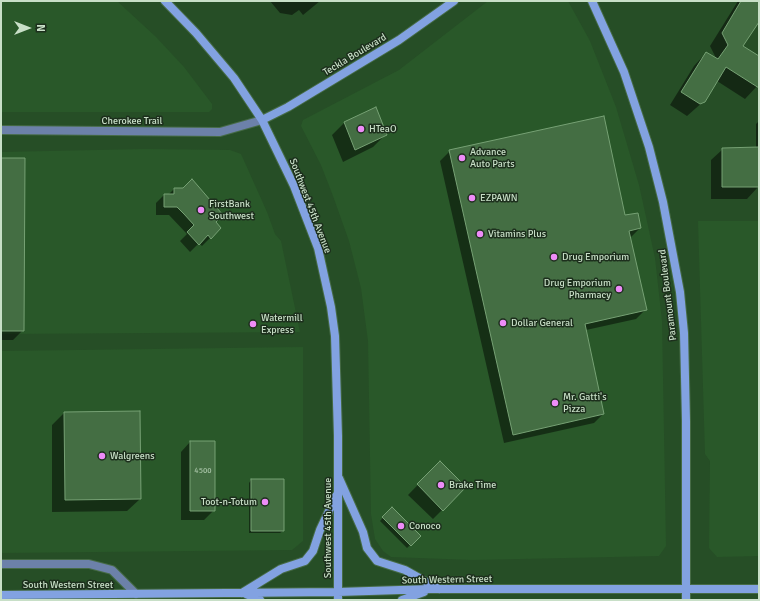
<!DOCTYPE html>
<style>
body{margin:0}
#map{position:relative;width:760px;height:601px;overflow:hidden;background:#264e26;font-family:Signika,sans-serif}
canvas{display:block}
.frame{position:absolute;inset:0;border:2px solid #c8dfc7;pointer-events:none}
.north{position:absolute;left:8px;top:8px;width:40px;height:40px;-webkit-text-stroke:3px #1d2f1d;paint-order:stroke;rotate:90deg;font-size:11px;font-weight:700;line-height:16px;text-align:center;color:#c8dfc7}
.north::after{content:'';display:block;margin:auto;width:14px;height:18px;background:#c8dfc7;clip-path:polygon(50% 0,100% 100%,50% 72%,0 100%)}
</style>
<div id="map">
<canvas width="760" height="601"></canvas>
<div class="frame"></div>
<div class="north">N</div>
</div>
<script>
const c = document.querySelector('canvas').getContext('2d');
c.lineJoin = 'round';
function fill(path, color) { c.fillStyle = color; c.fill(path, 'evenodd'); }
const poly = rows => new Path2D(rows.map(r => 'M' + r).join(''));
function trace(path, color, width, dash) { c.strokeStyle = color; c.lineWidth = width; c.lineCap = dash ? 'butt' : 'round'; c.setLineDash(dash || []); c.stroke(path); }
function drawText(font, color, halo, rows, align = 'center') {
  c.font = font + ' Signika,sans-serif'; c.lineWidth = 3; c.setLineDash([]); c.textBaseline = 'middle'; c.strokeStyle = halo; c.fillStyle = color; for (const [text, x, y, turn = 0] of rows) {
    c.save(); c.translate(x, y); c.rotate((+turn || 0) * Math.PI / 180); c.textAlign = isNaN(turn) ? turn : align; if (halo) c.strokeText(text, 0, 0); c.fillText(text, 0, 0); c.restore();
  }
}
fill(poly([
 [1,1,117,1,156,37,184,67,212,104,212,109,209,112,1,112],
 [488,1,568,1,590,41,616,107,639,185,655,258,662,321,666,546,659,556,473,560,391,557,383,551,375,539,371,514,368,341,361,288,349,241,333,196,321,165,301,126,303,120,399,70],
 [145,149,230,150,241,154,267,212,275,234,281,241,300,332,1,334,1,152],
 [698,221,759,221,759,556,717,557,709,548,710,461,705,454],
 [303,347,303,541,292,550,1,553,1,351]
]), '#295829');
fill(poly([
 [270,1,320,1,303,15,299,10,292,15,280,13],
 [738,1,759,1,759,20,742,47,759,57,759,84,745,99,717,81,704,101,687,116,670,105,694,66,706,53,717,60,710,46],
 [759,121,758,187,747,199,711,199,711,160,723,149,756,148,756,124],
 [344,123,386,134,373,147,343,162,332,135],
 [450,151,624,216,640,228,630,238,645,310,636,319,586,330,603,414,594,423,504,443,440,161],
 [1,159,23,330,13,340,1,340],
 [174,189,215,223,210,238,202,246,199,243,190,252,180,241,187,234,169,215,156,215,156,203,164,195,168,195],
 [64,413,140,499,127,511,52,512,52,425],
 [190,442,214,510,204,520,181,520,181,452],
 [440,462,465,487,433,519,408,495],
 [251,480,283,531,280,533,249,533,249,483],
 [392,508,419,536,407,548,380,521]
]), '#0007');
const building = poly([
 [741,1,759,1,759,22,743,46,759,56,759,88,726,67,705,102,700,104,681,92,706,52,718,59,728,45,722,33,741,1],
 [376,107,387,135,355,150,344,122,376,107],
 [604,116,625,215,638,213,641,228,629,231,647,310,585,324,604,414,513,435,449,150,604,116],
 [759,147,759,187,722,187,722,148,759,147],
 [1,158,25,158,24,331,1,331,1,158],
 [192,179,223,215,216,222,221,228,211,239,208,235,199,245,187,232,194,225,184,214,177,207,164,207,164,194,174,194,174,188,183,188,192,179],
 [140,411,141,499,65,500,64,412,140,411],
 [190,441,215,441,215,511,190,511,190,441],
 [440,461,466,487,443,511,417,484,440,461],
 [251,479,284,479,284,531,251,531,251,479],
 [392,507,421,536,411,546,382,517,392,507]
]);
fill(building, '#446e43');
trace(building, '#76a174', 1);
const minor = poly([
 [1,564,89,564,112,570,136,594]
]);
const tertiary = poly([
 [1,130,220,132,262,120]
]);
const secondary = poly([
 [165,1,196,33,234,78,262,120,294,186,318,248,331,307,335,336,338,436,338,600],
 [592,1,624,72,649,147,663,202,680,292,684,333,686,421,686,600],
 [262,120,288,107,399,40,454,1],
 [339,478,363,532,367,548,377,561,405,570,439,589],
 [242,593,281,569,305,561,313,551,320,530,336,496],
 [246,594,260,600],
 [1,595,338,592,431,589,759,589],
 [402,600,424,592]
]);
trace(minor, '#466b46', 10);
trace(tertiary, '#466b46', 10);
trace(secondary, '#466b46', 10);
trace(minor, '#6c81a9', 8);
trace(tertiary, '#6c81a9', 8);
trace(secondary, '#82a2e1', 8);
for (const [x, y, r, color] of [
 [361,129,4,"#ee8cf8"],
 [462,158,4,"#ee8cf8"],
 [472,198,4,"#ee8cf8"],
 [201,210,4,"#ee8cf8"],
 [480,234,4,"#ee8cf8"],
 [554,257,4,"#ee8cf8"],
 [619,289,4,"#ee8cf8"],
 [503,323,4,"#ee8cf8"],
 [253,324,4,"#ee8cf8"],
 [555,403,4,"#ee8cf8"],
 [102,456,4,"#ee8cf8"],
 [441,485,4,"#ee8cf8"],
 [265,502,4,"#ee8cf8"],
 [401,526,4,"#ee8cf8"]
]) { const dot = new Path2D(); dot.arc(x, y, r, 0, 2 * Math.PI); c.fillStyle = color; c.fill(dot); trace(dot, '#1d2f1d', 1.5); }
drawText('8px', '#a7c3a6', null, [
 ["4500",203,471]
]);
drawText('10px', '#c8dfc7', '#1d2f1d', [
 ["Teckla Boulevard",355,55,-31],
 ["Cherokee Trail",132,121],
 ["Southwest 45th Avenue",310,206,69],
 ["Paramount Boulevard",668,295,-97],
 ["Southwest 45th Avenue",328,528,-90],
 ["South Western Street",447,580,-1],
 ["South Western Street",68,585]
]);
drawText('10px', '#c8dfc7', '#1d2f1d', [
 ["HTeaO",369,129],
 ["Advance",470,152],
 ["Auto Parts",470,164],
 ["EZPAWN",480,198],
 ["FirstBank",209,204],
 ["Southwest",209,216],
 ["Vitamins Plus",488,234],
 ["Drug Emporium",562,257],
 ["Drug Emporium",611,283,"right"],
 ["Pharmacy",611,295,"right"],
 ["Watermill",261,318],
 ["Express",261,330],
 ["Dollar General",511,323],
 ["Mr. Gatti's",563,397],
 ["Pizza",563,409],
 ["Walgreens",110,456],
 ["Brake Time",449,485],
 ["Toot-n-Totum",257,502,"right"],
 ["Conoco",409,526]
], 'left');
</script>
